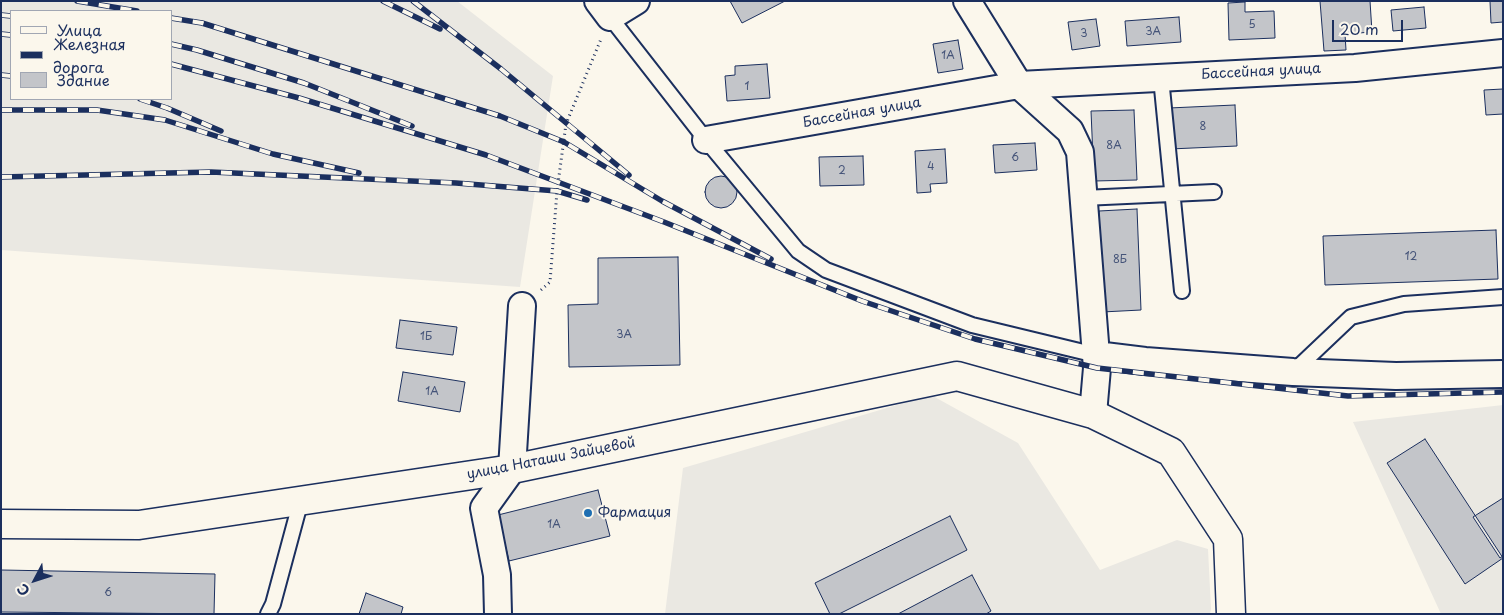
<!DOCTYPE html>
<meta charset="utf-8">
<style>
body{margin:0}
#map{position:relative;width:1504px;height:615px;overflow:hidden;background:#fbf7ec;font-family:"Playpen Sans",sans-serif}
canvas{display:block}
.frame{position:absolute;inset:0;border:2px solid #1b2f5e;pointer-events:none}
.legend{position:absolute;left:10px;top:10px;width:162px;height:90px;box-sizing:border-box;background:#fbf7ec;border:1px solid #a1a7b3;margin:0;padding:6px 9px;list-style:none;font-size:15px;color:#1b2f5e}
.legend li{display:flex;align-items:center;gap:10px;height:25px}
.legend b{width:25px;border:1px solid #a1a7b3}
.north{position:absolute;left:10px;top:555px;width:50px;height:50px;-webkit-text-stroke:4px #fbf7ec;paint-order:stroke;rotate:230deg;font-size:14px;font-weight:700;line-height:20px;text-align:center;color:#1b2f5e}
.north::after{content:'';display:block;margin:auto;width:18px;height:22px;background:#1b2f5e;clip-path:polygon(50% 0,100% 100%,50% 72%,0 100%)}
.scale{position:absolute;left:1332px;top:20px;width:71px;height:22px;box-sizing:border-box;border:2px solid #1b2f5e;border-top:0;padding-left:6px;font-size:15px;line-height:18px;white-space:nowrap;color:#1b2f5e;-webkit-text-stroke:4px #fbf7ec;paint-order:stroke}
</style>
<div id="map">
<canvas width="1504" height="615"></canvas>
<div class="frame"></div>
<ul class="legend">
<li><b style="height:6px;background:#fbf7ec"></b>Улица</li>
<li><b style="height:6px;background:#1b2f5e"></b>Железная дорога</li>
<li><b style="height:14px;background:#c3c5c9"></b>Здание</li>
</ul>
<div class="north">С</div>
<div class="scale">20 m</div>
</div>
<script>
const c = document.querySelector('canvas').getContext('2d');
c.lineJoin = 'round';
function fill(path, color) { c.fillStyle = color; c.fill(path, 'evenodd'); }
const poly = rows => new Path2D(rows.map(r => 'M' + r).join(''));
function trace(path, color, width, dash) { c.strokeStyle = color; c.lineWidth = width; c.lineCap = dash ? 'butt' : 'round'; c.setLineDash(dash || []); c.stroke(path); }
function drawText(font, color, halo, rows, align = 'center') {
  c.font = font + ' "Playpen Sans",sans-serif'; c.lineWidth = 4; c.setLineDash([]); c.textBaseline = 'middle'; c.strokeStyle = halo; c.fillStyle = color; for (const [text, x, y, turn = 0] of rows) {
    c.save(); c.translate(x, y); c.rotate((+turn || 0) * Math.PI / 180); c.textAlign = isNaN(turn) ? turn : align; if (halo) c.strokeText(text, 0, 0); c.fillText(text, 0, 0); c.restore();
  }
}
fill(poly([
 [1,1,457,1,553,76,520,287,1,250],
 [11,11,171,11,171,99,11,99],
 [931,395,1018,443,1100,570,1177,540,1208,549,1211,609,1210,614,665,614,683,468],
 [1503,405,1503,614,1441,614,1353,422]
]), '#eae8e2');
const building = poly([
 [730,1,785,1,742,23,730,1],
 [1320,1,1370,1,1372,32,1345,34,1346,50,1324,51,1320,1],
 [1490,1,1503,1,1503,22,1491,23,1490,1],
 [1245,2,1245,12,1274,11,1275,38,1229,40,1228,3,1245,2],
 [1424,7,1426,28,1393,31,1391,10,1424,7],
 [1179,17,1181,42,1127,46,1125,21,1179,17],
 [1096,19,1100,46,1072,50,1068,22,1096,19],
 [958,40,963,69,938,73,933,44,958,40],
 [767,64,770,98,727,101,725,76,735,75,735,66,767,64],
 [1503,89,1503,114,1486,115,1484,90,1503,89],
 [1235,105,1237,146,1170,149,1169,108,1235,105],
 [1134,110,1137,180,1094,181,1091,111,1134,110],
 [1035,143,1037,170,995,173,993,145,1035,143],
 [945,149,947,183,930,184,931,192,917,193,915,151,945,149],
 [863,156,864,185,820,186,819,157,863,156],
 '705 192a16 16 0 1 1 32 0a16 16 0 1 1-32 0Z',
 [1137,209,1141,310,1102,312,1099,211,1137,209],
 [1496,230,1498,279,1325,285,1323,236,1496,230],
 [678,257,680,365,569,367,568,305,598,304,598,258,678,257],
 [400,320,457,327,453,355,396,348,400,320],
 [403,372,465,382,460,412,398,401,403,372],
 [1425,439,1503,558,1465,584,1387,463,1425,439],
 [598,490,610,536,509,561,498,515,598,490],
 [1503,498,1503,556,1500,558,1473,517,1503,498],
 [950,516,967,550,839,614,830,614,815,583,950,516],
 [1,570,215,574,214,614,1,612,1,570],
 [972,575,991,611,986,614,898,614,972,575],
 [366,593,403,607,401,614,359,614,366,593]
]);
fill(building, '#c3c5c9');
trace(building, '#1b2f5e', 1);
const lane = poly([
 [610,17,706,140,798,251,826,270,972,325,1096,355],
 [1161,78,1182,291],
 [1083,198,1214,192],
 [1293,372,1351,317,1404,304,1503,297],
 [268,614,273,604,301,500]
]);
const street = poly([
 [598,1,610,17,636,1],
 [967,1,1019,85,1070,131,1080,152,1097,368,1093,414],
 [706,140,1019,85,1355,68,1503,53],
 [1096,355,1145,361,1293,372,1396,376,1503,374],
 [498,614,497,575,484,508,512,469,522,306]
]);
const secondary = poly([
 [1,524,139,525,512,469,957,376,1093,414,1171,452,1228,539,1231,614]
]);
trace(lane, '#1b2f5e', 18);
trace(street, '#1b2f5e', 30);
trace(secondary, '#1b2f5e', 31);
trace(poly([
 [541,290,550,282,557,191,566,124,601,39]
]), '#1b2f5e', 3, [1, 4]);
trace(lane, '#fbf7ec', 14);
trace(street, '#fbf7ec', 26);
trace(secondary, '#fbf7ec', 28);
const rail = poly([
 [77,1,137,11],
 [383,1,440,29],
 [413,1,501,69,629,175],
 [1,15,11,16],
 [171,18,202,23,500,116,564,142,662,201,771,259],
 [1,34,11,35],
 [171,44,197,50,304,83,412,126],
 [171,64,299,98,486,155,664,222,862,301,975,339,1097,368,1348,396,1503,392],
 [1,75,11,76],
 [140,99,167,108,221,131],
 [1,110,97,110,165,120,273,154,359,173],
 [1,177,211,172,456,183,557,191,587,200]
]);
trace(rail, '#1b2f5e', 5.5);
trace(rail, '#fbf7ec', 4, [11]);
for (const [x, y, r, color] of [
 [588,513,5,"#1f6fb2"]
]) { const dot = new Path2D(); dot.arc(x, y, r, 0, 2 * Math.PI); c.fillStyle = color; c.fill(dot); trace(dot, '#fbf7ec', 2); }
drawText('11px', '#455479', null, [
 ["5",1252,25],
 ["3А",1153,32],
 ["3",1084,34],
 ["1А",948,56],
 ["1",747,87],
 ["8",1203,127],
 ["8А",1114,146],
 ["6",1015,158],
 ["4",931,167],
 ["2",842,171],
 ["12",1411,257],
 ["8Б",1120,260],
 ["3А",624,335],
 ["1Б",426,337],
 ["1А",432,392],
 ["1А",554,525],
 ["6",108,593]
]);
drawText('14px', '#1b2f5e', '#fbf7ec', [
 ["Бассейная улица",1261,72,-3],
 ["Бассейная улица",862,113,-10],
 ["улица Наташи Зайцевой",551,459,-11]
]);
drawText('14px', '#1b2f5e', '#fbf7ec', [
 ["Фармация",598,513]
], 'left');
</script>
